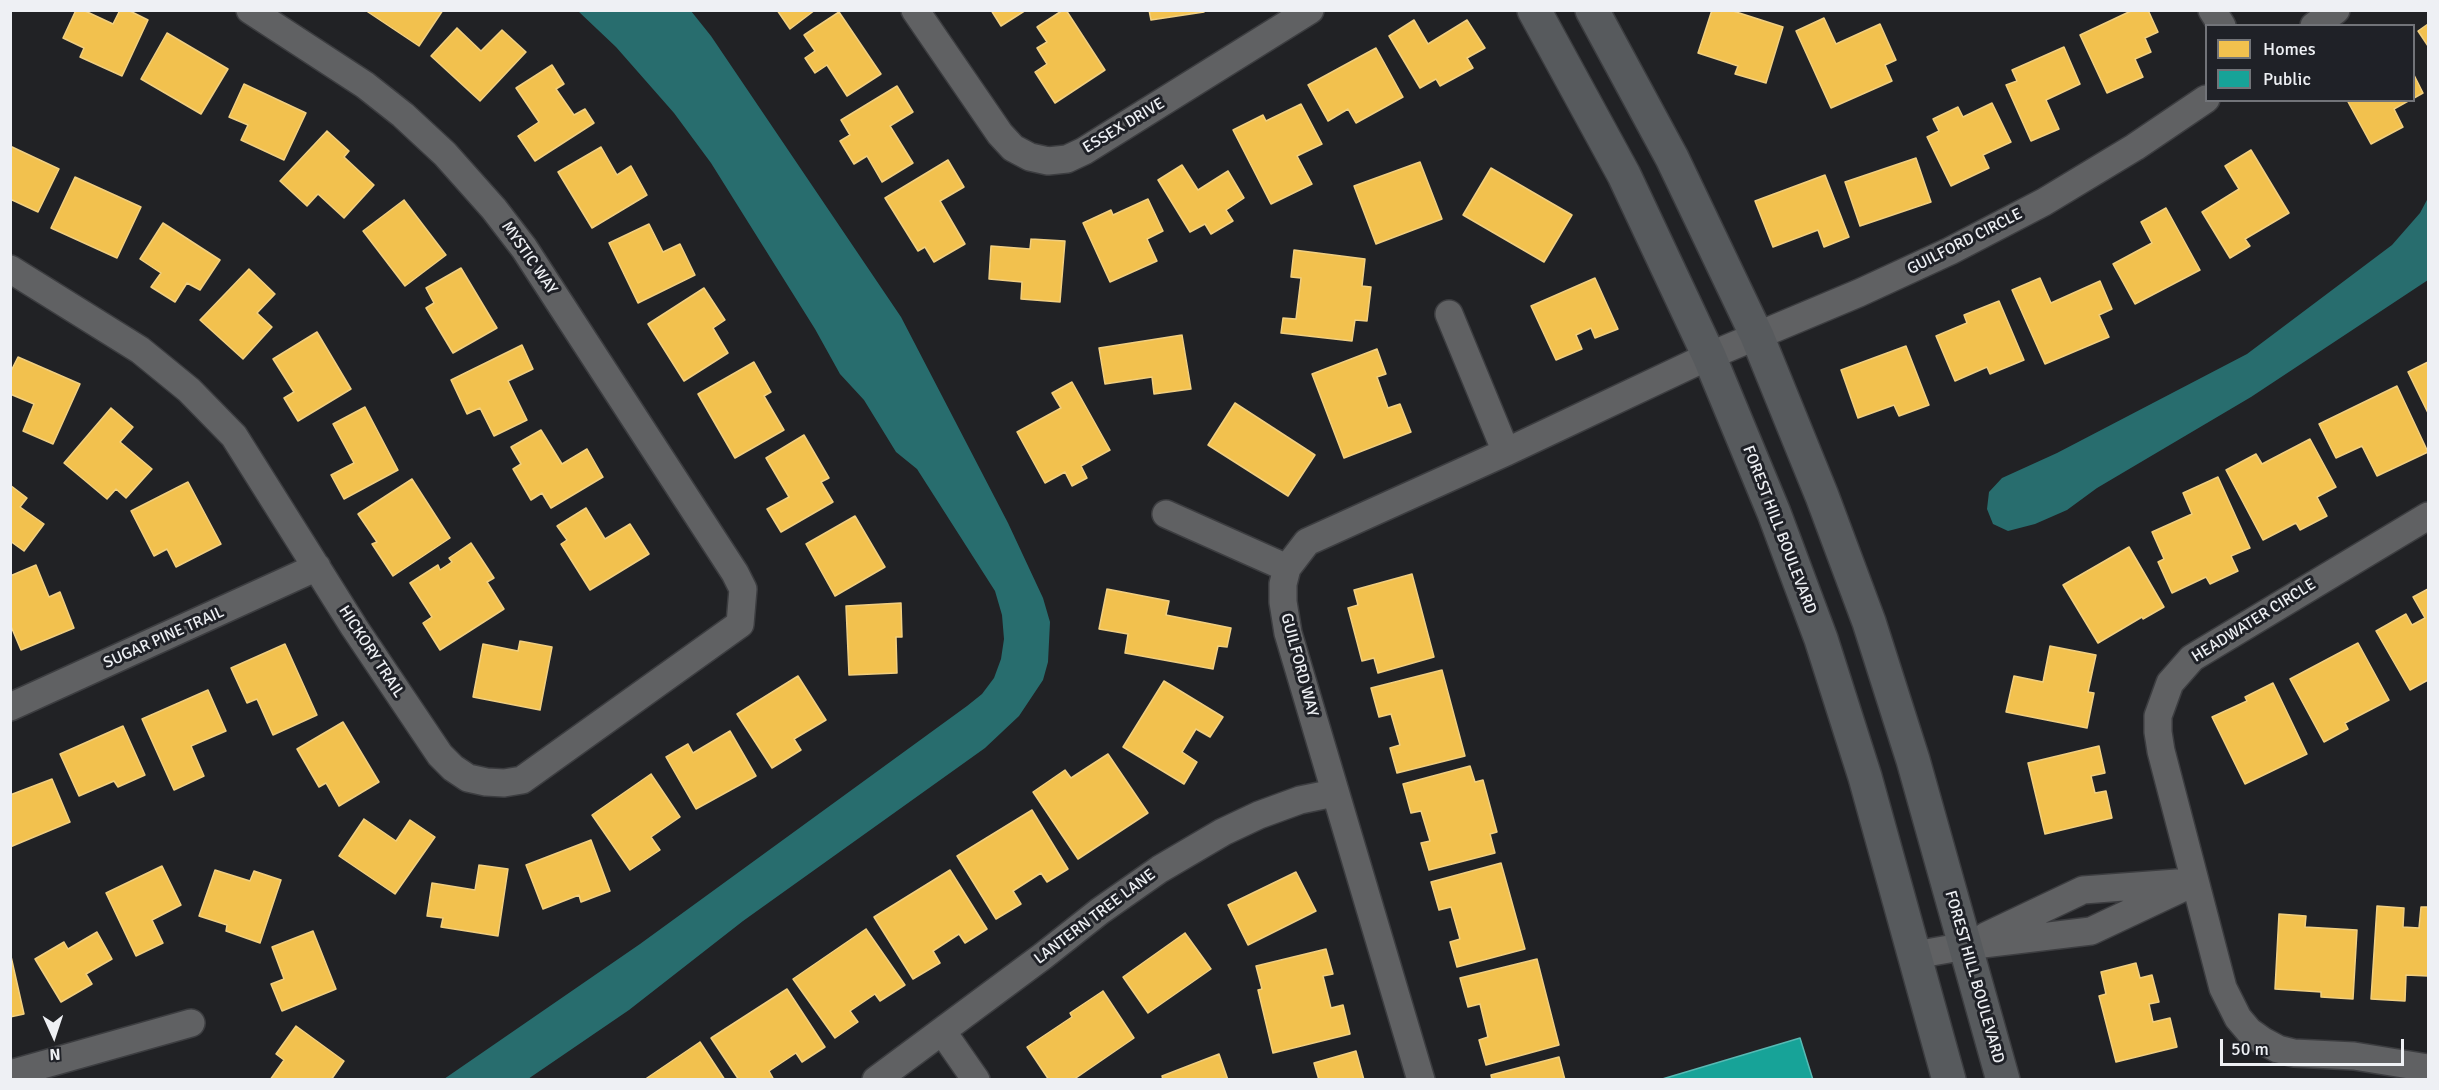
<!DOCTYPE html>
<style>
body{margin:0}
#map{position:relative;width:2439px;height:1090px;overflow:hidden;background:#212225;font-family:Signika,sans-serif}
canvas{display:block}
.frame{position:absolute;inset:0;border:12px solid #eef0f4;pointer-events:none}
.legend{position:absolute;left:2205px;top:24px;width:210px;height:78px;box-sizing:border-box;background:#1f2127;border:2px solid #727479;margin:0;padding:8px 10px;list-style:none;font-size:18px;color:#eef0f4}
.legend li{display:flex;align-items:center;gap:12px;height:30px}
.legend b{width:30px;border:2px solid #727479}
.north{position:absolute;left:24px;top:1006px;width:60px;height:60px;-webkit-text-stroke:4px #1f2127;paint-order:stroke;rotate:177deg;font-size:16px;font-weight:700;line-height:24px;text-align:center;color:#eef0f4}
.north::after{content:'';display:block;margin:auto;width:21px;height:27px;background:#eef0f4;clip-path:polygon(50% 0,100% 100%,50% 72%,0 100%)}
.scale{position:absolute;left:2220px;top:1039px;width:184px;height:27px;box-sizing:border-box;border:3px solid #eef0f4;border-top:0;padding-left:8px;font-size:18px;line-height:21px;white-space:nowrap;color:#eef0f4;-webkit-text-stroke:4px #1f2127;paint-order:stroke}
</style>
<div id="map">
<canvas width="2439" height="1090"></canvas>
<div class="frame"></div>
<ul class="legend">
<li><b style="height:16px;background:#f2c14e"></b>Homes</li>
<li><b style="height:16px;background:#17a398"></b>Public</li>
</ul>
<div class="north">N</div>
<div class="scale">50 m</div>
</div>
<script>
const c = document.querySelector('canvas').getContext('2d');
c.lineJoin = 'round';
function fill(path, color) { c.fillStyle = color; c.fill(path, 'evenodd'); }
const poly = rows => new Path2D(rows.map(r => 'M' + r).join(''));
function trace(path, color, width, dash) { c.strokeStyle = color; c.lineWidth = width; c.lineCap = dash ? 'butt' : 'round'; c.setLineDash(dash || []); c.stroke(path); }
function drawText(font, color, halo, rows, align = 'center') {
  c.font = font + ' Signika,sans-serif'; c.lineWidth = 6; c.setLineDash([]); c.textBaseline = 'middle'; c.strokeStyle = halo; c.fillStyle = color; for (const [text, x, y, turn = 0] of rows) {
    c.save(); c.translate(x, y); c.rotate((+turn || 0) * Math.PI / 180); c.textAlign = isNaN(turn) ? turn : align; if (halo) c.strokeText(text, 0, 0); c.fillText(text, 0, 0); c.restore();
  }
}
fill(poly([
 [578,11,691,11,711,36,901,317,1008,523,1043,598,1050,622,1048,662,1043,680,1019,716,985,748,743,921,629,1010,528,1079,444,1079,640,944,967,706,982,694,994,678,1001,659,1004,639,1002,615,995,591,917,469,896,452,864,400,840,374,815,329,711,163,674,113,616,47],
 [2428,198,2428,280,2251,397,2097,488,2067,510,2035,524,2008,531,1993,524,1987,509,1989,492,2002,478,2057,453,2247,354,2392,245,2420,213]
]), '#286d6e');
const homes = poly([
 [76,10,83,10,113,24,120,10,128,10,148,20,122,76,80,57,84,48,63,38,76,10],
 [365,10,443,10,419,46,365,10],
 [777,10,815,10,790,29,777,10],
 [991,10,1026,10,1001,26,991,10],
 [1063,10,1066,10,1105,70,1055,103,1035,72,1047,64,1037,48,1047,42,1037,27,1063,10],
 [1149,10,1204,10,1204,12,1151,20,1149,10],
 [1712,10,1730,10,1783,27,1766,83,1735,74,1738,66,1698,53,1712,10],
 [2133,10,2148,10,2158,32,2145,38,2151,52,2135,59,2143,77,2107,93,2080,35,2133,10],
 [839,12,881,74,847,96,827,65,815,73,805,58,815,51,804,35,839,12],
 [1824,18,1836,44,1880,24,1896,60,1885,65,1892,81,1831,108,1796,31,1824,18],
 [1414,20,1428,44,1467,20,1485,48,1467,58,1473,68,1440,86,1436,79,1420,88,1389,36,1414,20],
 [2428,24,2428,46,2418,31,2428,24],
 [457,28,481,51,502,30,526,52,480,101,431,56,457,28],
 [167,33,228,69,201,114,141,79,167,33],
 [2064,47,2080,84,2046,100,2059,129,2031,141,2006,85,2017,81,2012,70,2064,47],
 [1376,48,1403,97,1356,123,1348,109,1328,121,1308,85,1376,48],
 [552,65,564,84,556,89,574,115,585,109,594,123,535,161,518,136,539,122,516,88,552,65],
 [2414,75,2423,93,2414,98,2414,75],
 [244,84,306,113,284,160,241,140,248,125,229,117,244,84],
 [897,86,913,112,890,126,913,163,882,182,867,156,854,164,840,141,850,135,841,120,897,86],
 [2347,100,2410,100,2394,109,2403,127,2371,144,2347,100],
 [1992,103,2011,142,1983,155,1989,168,1951,186,1927,137,1939,131,1933,119,1958,107,1963,117,1992,103],
 [1301,104,1322,144,1297,156,1312,184,1271,204,1233,130,1263,115,1266,121,1301,104],
 [327,131,349,151,344,157,374,185,344,218,318,194,307,206,280,181,327,131],
 [10,146,59,169,38,212,10,199,10,146],
 [601,147,617,175,631,166,647,195,592,228,558,172,601,147],
 [2251,150,2289,213,2245,239,2250,246,2230,258,2202,212,2239,189,2225,166,2251,150],
 [1916,158,1931,202,1860,226,1845,182,1916,158],
 [948,160,964,187,940,201,965,244,934,262,925,247,918,251,885,198,948,160],
 [1420,162,1442,219,1376,244,1354,186,1420,162],
 [1182,165,1198,190,1228,171,1244,198,1226,210,1233,221,1211,234,1205,224,1190,232,1158,180,1182,165],
 [1491,168,1572,215,1544,262,1463,215,1491,168],
 [1825,175,1849,237,1824,247,1818,230,1773,247,1755,201,1825,175],
 [75,177,141,207,117,258,51,228,75,177],
 [1148,199,1163,231,1147,239,1157,261,1110,282,1083,223,1111,210,1113,215,1148,199],
 [404,200,446,255,405,286,363,231,404,200],
 [2166,208,2200,270,2135,304,2113,264,2152,243,2141,222,2166,208],
 [163,223,220,260,200,290,187,283,175,302,151,287,161,273,140,259,163,223],
 [649,224,663,252,680,244,695,275,638,303,609,243,649,224],
 [1031,239,1065,241,1060,302,1021,299,1022,282,989,279,991,246,1030,249,1031,239],
 [1294,250,1365,259,1362,286,1371,287,1367,321,1355,320,1352,341,1281,333,1283,318,1296,319,1301,278,1291,277,1294,250],
 [461,268,497,328,453,353,426,308,434,303,426,288,461,268],
 [249,269,275,294,257,313,272,327,243,359,200,320,249,269],
 [1595,278,1618,329,1595,338,1591,328,1576,335,1582,349,1556,360,1531,306,1595,278],
 [2040,278,2051,303,2100,281,2112,309,2099,315,2109,337,2045,364,2012,290,2040,278],
 [704,288,725,320,713,328,728,353,684,381,648,324,704,288],
 [1999,301,2024,360,1990,374,1987,367,1955,381,1936,336,1967,323,1964,315,1999,301],
 [317,332,351,389,298,421,284,398,294,392,273,359,317,332],
 [1182,335,1191,389,1154,394,1152,377,1105,384,1099,348,1182,335],
 [522,345,533,369,508,381,527,420,494,436,480,408,467,414,451,380,522,345],
 [1906,346,1929,405,1899,416,1894,405,1858,418,1841,370,1906,346],
 [1377,349,1386,374,1377,377,1388,408,1400,404,1411,432,1344,458,1312,374,1377,349],
 [18,357,80,384,53,444,23,431,34,404,10,394,10,373,18,357],
 [754,362,771,392,764,396,784,430,735,458,698,394,754,362],
 [2428,362,2428,413,2408,372,2428,362],
 [1072,382,1110,450,1081,466,1087,478,1072,486,1065,472,1045,483,1017,432,1061,408,1052,393,1072,382],
 [2397,386,2428,452,2377,476,2362,446,2336,458,2319,424,2397,386],
 [1235,403,1315,455,1288,496,1208,445,1235,403],
 [365,407,398,470,344,499,331,475,354,463,333,424,365,407],
 [111,408,133,427,120,442,152,469,126,498,116,489,107,499,64,463,111,408],
 [541,430,562,464,587,449,603,477,551,508,542,493,531,500,513,469,521,464,511,447,541,430],
 [804,435,829,478,821,482,833,502,781,532,767,509,789,497,766,458,804,435],
 [2310,439,2336,487,2317,497,2327,516,2300,530,2296,523,2263,540,2226,470,2256,454,2262,464,2310,439],
 [2218,477,2250,548,2231,556,2238,571,2210,584,2206,577,2172,593,2158,562,2164,559,2152,532,2192,514,2183,493,2218,477],
 [412,479,450,538,393,576,372,544,377,542,358,514,412,479],
 [188,482,221,544,176,567,167,549,154,556,131,511,188,482],
 [10,485,27,498,20,507,44,524,24,551,10,541,10,485],
 [586,508,605,539,630,524,649,554,590,590,561,544,567,540,557,526,586,508],
 [855,516,885,567,835,596,806,544,855,516],
 [471,543,494,578,487,582,504,609,440,650,423,623,432,617,410,583,438,565,440,570,452,562,449,558,471,543],
 [2129,547,2164,607,2143,619,2142,617,2098,643,2063,585,2129,547],
 [36,565,49,597,60,592,74,628,21,650,10,624,10,576,36,565],
 [1412,574,1434,657,1378,673,1374,658,1362,661,1348,608,1358,605,1354,590,1412,574],
 [1107,589,1169,601,1166,615,1231,628,1227,647,1218,646,1213,669,1125,653,1128,634,1099,629,1107,589],
 [2428,589,2428,680,2410,690,2376,631,2406,614,2412,625,2425,618,2413,597,2428,589],
 [901,603,902,637,896,637,897,673,849,675,846,606,901,603],
 [520,641,552,647,540,710,473,697,483,644,518,651,520,641],
 [2358,643,2389,700,2345,723,2348,729,2324,742,2290,679,2358,643],
 [285,644,317,715,273,735,257,699,247,703,231,668,285,644],
 [2050,646,2096,655,2088,692,2094,693,2087,728,2006,712,2014,676,2043,682,2050,646],
 [1442,670,1465,756,1397,773,1390,748,1400,745,1391,714,1379,717,1371,688,1442,670],
 [798,676,826,720,794,739,801,750,772,768,737,714,798,676],
 [1164,681,1223,717,1210,737,1196,729,1182,752,1197,762,1184,784,1123,747,1164,681],
 [2273,683,2307,754,2245,784,2212,717,2247,701,2245,697,2273,683],
 [208,690,226,731,191,746,204,776,174,790,142,719,208,690],
 [343,722,379,782,339,806,326,783,319,787,297,749,343,722],
 [123,726,145,775,118,787,114,781,79,796,60,754,123,726],
 [730,731,756,776,696,809,666,757,688,744,693,753,730,731],
 [2099,746,2105,773,2091,776,2095,793,2106,791,2112,818,2045,834,2028,763,2099,746],
 [1108,754,1148,813,1078,859,1033,792,1065,770,1071,778,1108,754],
 [1470,766,1475,782,1483,780,1497,832,1490,834,1495,853,1429,870,1421,843,1430,841,1421,811,1411,813,1403,784,1470,766],
 [651,774,680,817,651,837,660,850,630,870,592,815,651,774],
 [52,779,70,822,10,847,10,795,52,779],
 [1032,810,1068,869,1047,882,1041,873,1013,891,1021,904,996,919,957,856,1032,810],
 [364,819,396,841,410,820,435,837,395,894,339,856,364,819],
 [591,840,610,891,581,902,579,895,543,909,526,865,591,840],
 [1501,863,1525,949,1457,967,1450,942,1460,939,1451,907,1439,910,1431,882,1501,863],
 [479,865,508,869,498,936,441,927,443,918,427,916,432,883,475,890,479,865],
 [162,866,181,905,152,920,163,943,136,956,106,893,162,866],
 [215,870,250,881,254,871,281,880,260,943,226,931,227,925,199,916,215,870],
 [950,870,987,929,965,943,959,934,933,951,940,963,913,979,874,917,950,870],
 [1296,872,1316,911,1248,945,1228,905,1296,872],
 [2377,906,2404,908,2403,927,2419,928,2421,907,2428,907,2428,992,2428,976,2406,975,2405,1001,2371,999,2377,906],
 [2279,914,2306,916,2305,927,2357,930,2353,999,2321,997,2321,992,2275,989,2279,914],
 [866,929,905,985,880,1001,875,994,850,1011,858,1022,835,1038,793,979,866,929],
 [313,931,336,989,282,1011,271,984,284,979,272,947,313,931],
 [97,932,112,959,86,974,92,984,61,1002,35,959,64,942,68,949,97,932],
 [1185,933,1211,969,1148,1013,1123,977,1185,933],
 [1326,949,1333,974,1323,976,1331,1008,1343,1005,1350,1034,1273,1053,1258,990,1262,989,1256,966,1326,949],
 [10,952,24,1014,10,1017,10,952],
 [1537,959,1559,1045,1486,1065,1479,1040,1488,1037,1480,1004,1468,1007,1460,978,1537,959],
 [2136,963,2140,978,2152,975,2159,1002,2149,1004,2153,1022,2170,1018,2177,1047,2116,1062,2099,996,2106,994,2101,972,2136,963],
 [787,989,825,1047,802,1062,796,1053,769,1071,774,1080,739,1080,711,1038,787,989],
 [1103,991,1134,1038,1073,1080,1049,1080,1027,1047,1072,1017,1070,1013,1103,991],
 [296,1026,344,1061,331,1080,270,1080,284,1060,276,1054,296,1026],
 [700,1042,725,1080,644,1080,700,1042],
 [1356,1051,1364,1080,1319,1080,1314,1063,1356,1051],
 [1219,1054,1228,1080,1163,1080,1162,1076,1219,1054],
 [1559,1057,1565,1080,1492,1080,1491,1075,1559,1057]
]);
fill(homes, '#f2c14e');
trace(homes, '#f1cf80', 1.5);
const public = poly([
 [1800,1038,1813,1080,1659,1080,1800,1038]
]);
fill(public, '#17a398');
trace(public, '#58bab4', 1.5);
const street = poly([
 [915,10,1000,134,1013,148,1030,157,1048,161,1067,159,1084,151,1310,10],
 [2212,10,2222,26],
 [2314,26,2336,10],
 [10,269,140,350,189,390,234,436,354,627,440,755,453,768,468,778,486,782,504,783,522,780,740,624,743,589,735,573,524,248,494,209,445,154,403,115,365,85,250,10],
 [1449,314,1506,452],
 [1166,514,1287,568],
 [2428,516,2192,658,2170,683,2158,716,2158,732,2161,751,2223,988,2238,1018,2249,1031,2263,1041,2278,1049,2294,1053,2354,1056,2428,1068],
 [10,707,317,567],
 [1986,936,2083,890,2177,883],
 [1915,955,1966,946,2091,931,2195,882],
 [942,1031,976,1080],
 [10,1074,191,1023],
 [876,1080,1043,956,1100,911,1160,869,1223,832,1259,815,1300,800,1334,793],
 [1421,1080,1288,633,1283,602,1283,584,1287,568,1307,542,1506,452,1709,356,1859,293,1950,251,2044,202,2135,147,2206,99]
]);
const secondary = poly([
 [1534,10,1624,175,1709,356,1774,513,1821,639,1865,777,1949,1080],
 [1592,10,1672,158,1757,336,1822,496,1869,622,1913,760,2003,1080]
]);
trace(street, '#3c3d40', 30);
trace(secondary, '#3c3d40', 36);
trace(street, '#606163', 27);
trace(secondary, '#575a5d', 33);
drawText('16px', '#eef0f4', '#1f2127', [
 ["ESSEX DRIVE",1124,126,-31],
 ["GUILFORD CIRCLE",1965,242,-27],
 ["MYSTIC WAY",529,258,55],
 ["FOREST HILL BOULEVARD",1779,530,69],
 ["HEADWATER CIRCLE",2254,621,-32],
 ["SUGAR PINE TRAIL",164,638,-24],
 ["HICKORY TRAIL",371,652,57],
 ["GUILFORD WAY",1299,665,75],
 ["LANTERN TREE LANE",1095,917,-37],
 ["FOREST HILL BOULEVARD",1974,977,74]
]);
</script>
